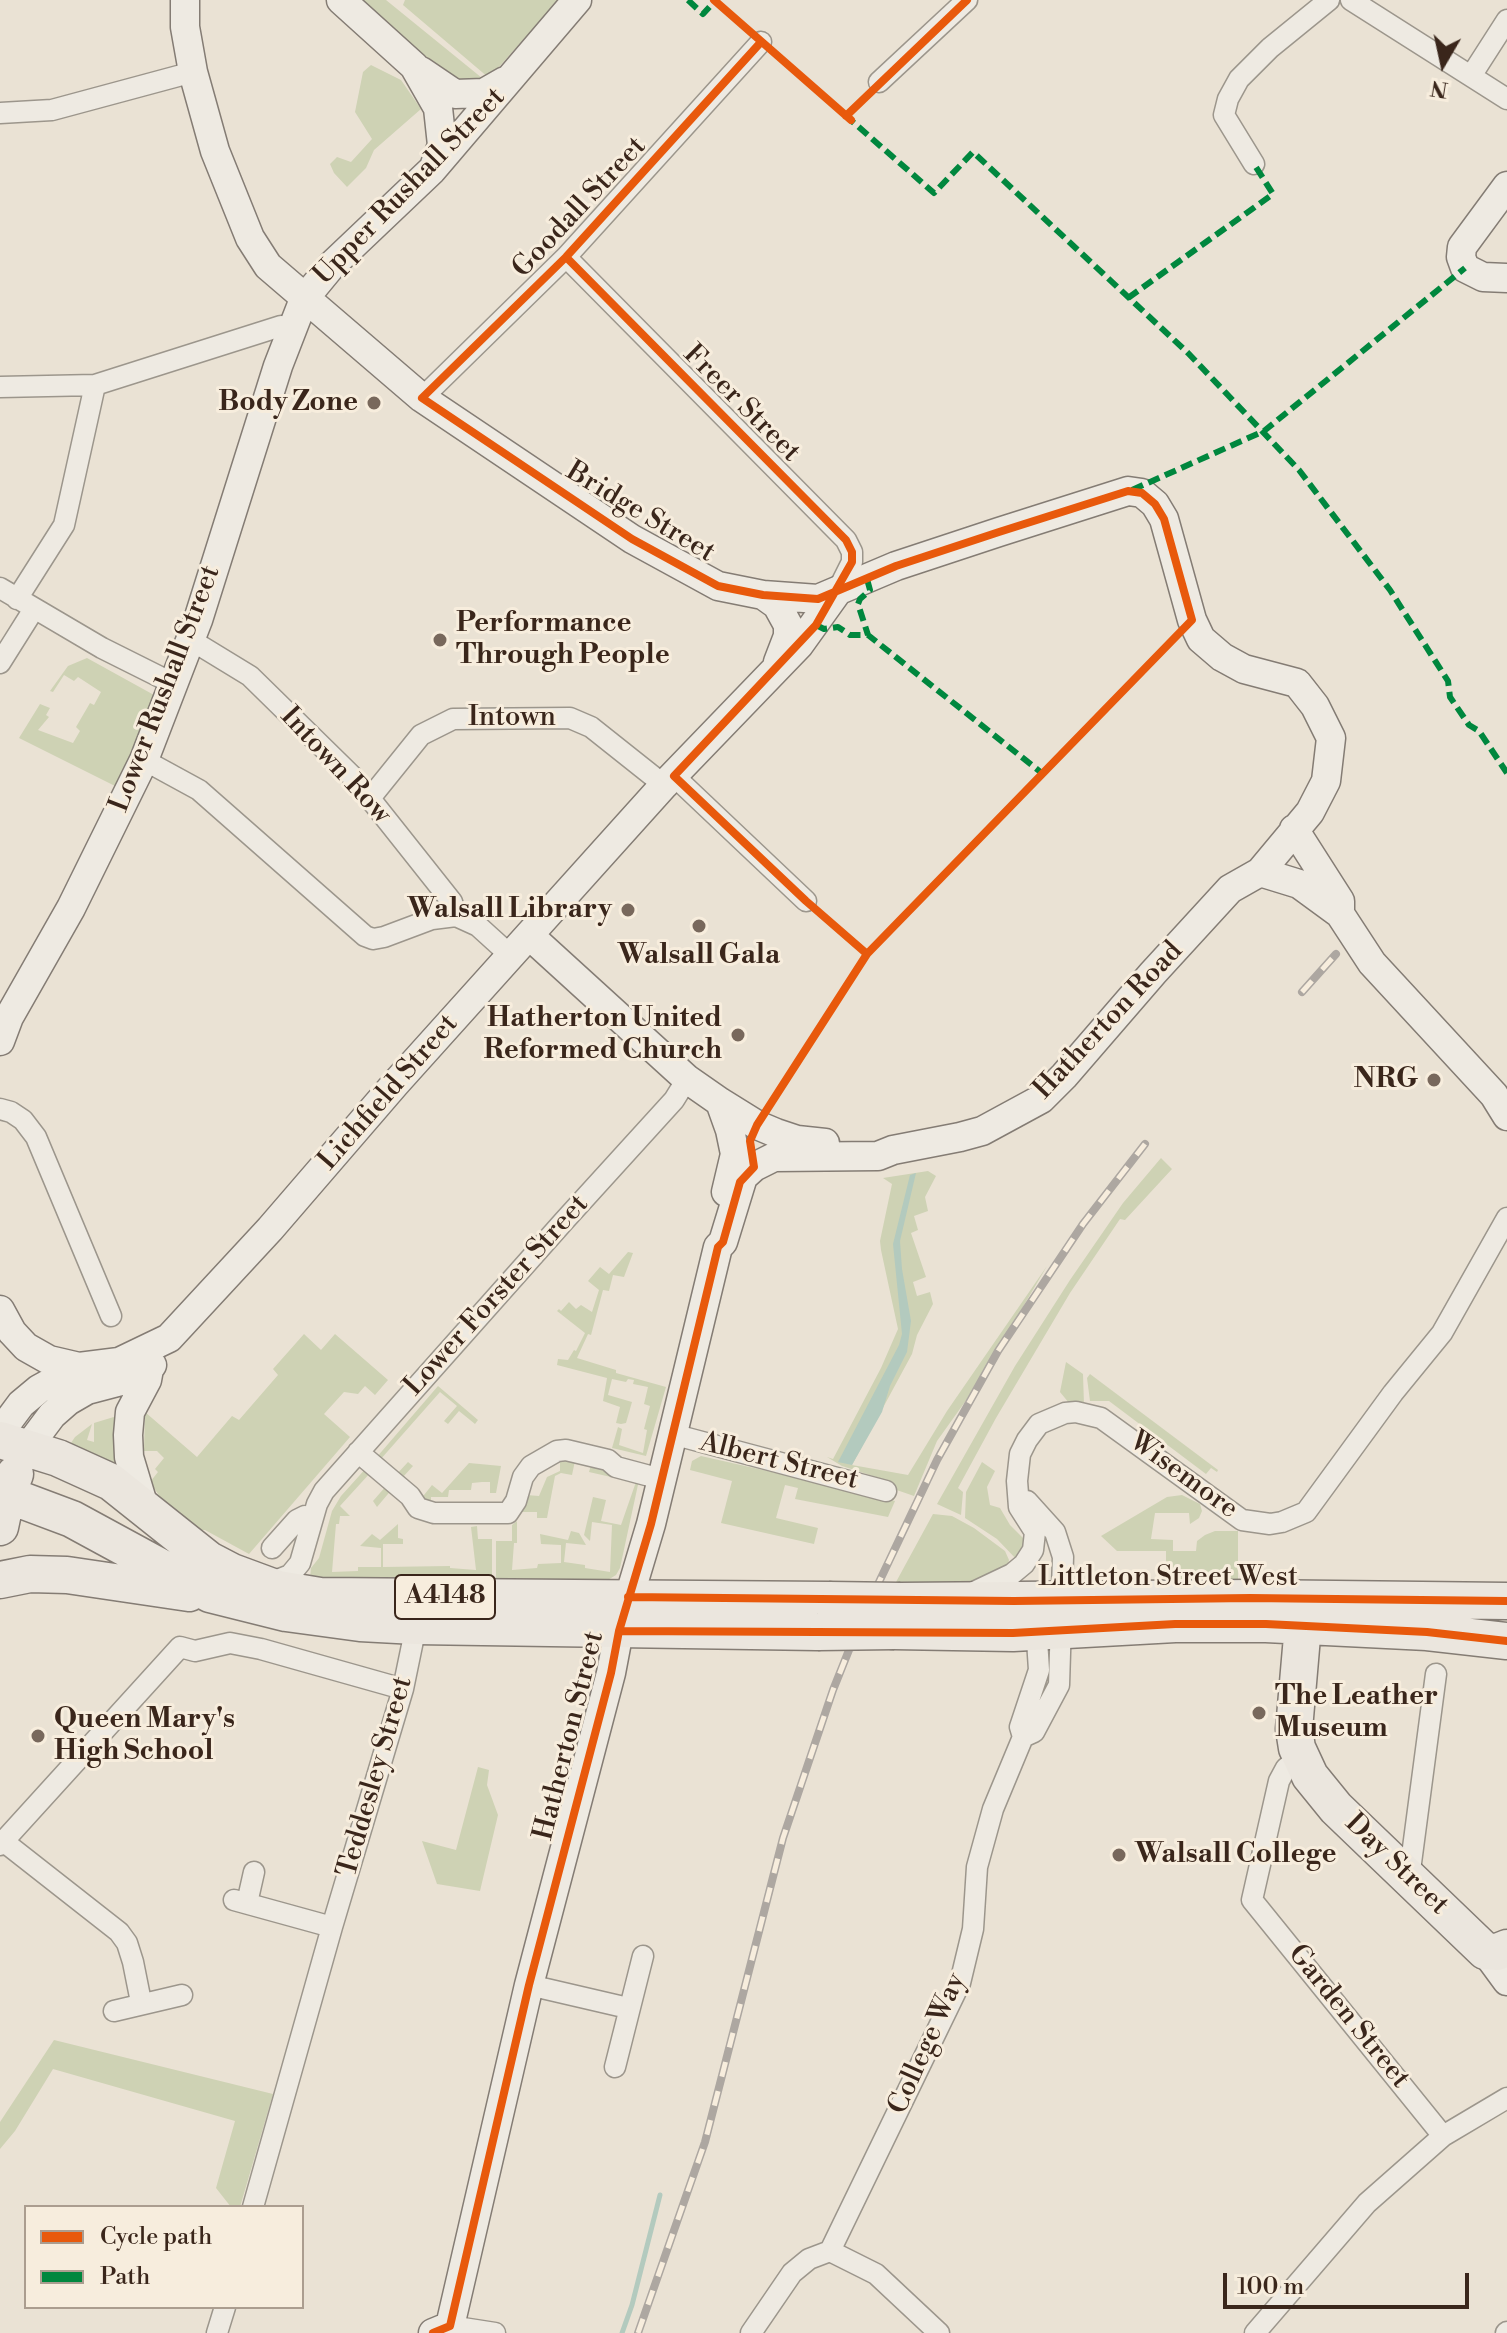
<!DOCTYPE html>
<style>
body{margin:0}
#map{position:relative;width:1507px;height:2333px;overflow:hidden;background:#eae2d4;font-family:"Libre Bodoni",serif}
canvas{display:block}
.legend{position:absolute;left:24px;top:2205px;width:280px;height:104px;box-sizing:border-box;background:#f7eddd;border:2px solid #ab9d8f;margin:0;padding:10px 14px;list-style:none;font-size:24px;color:#3a261b}
.legend li{display:flex;align-items:center;gap:16px;height:40px}
.legend b{width:40px;border:2px solid #ab9d8f}
.north{position:absolute;left:1403px;top:24px;width:80px;height:80px;-webkit-text-stroke:6px #f7eddd;paint-order:stroke;rotate:189deg;font-size:22px;font-weight:700;line-height:32px;text-align:center;color:#3a261b}
.north::after{content:'';display:block;margin:auto;width:28px;height:36px;background:#3a261b;clip-path:polygon(50% 0,100% 100%,50% 72%,0 100%)}
.scale{position:absolute;left:1223px;top:2273px;width:246px;height:36px;box-sizing:border-box;border:4px solid #3a261b;border-top:0;padding-left:10px;font-size:24px;line-height:28px;white-space:nowrap;color:#3a261b;-webkit-text-stroke:6px #f7eddd;paint-order:stroke}
</style>
<div id="map">
<canvas width="1507" height="2333"></canvas>
<ul class="legend">
<li><b style="height:10px;background:#e8590c"></b>Cycle path</li>
<li><b style="height:10px;background:#00873e"></b>Path</li>
</ul>
<div class="north">N</div>
<div class="scale">100 m</div>
</div>
<script>
const c = document.querySelector('canvas').getContext('2d');
c.lineJoin = 'round';
function fill(path, color) { c.fillStyle = color; c.fill(path, 'evenodd'); }
const poly = rows => new Path2D(rows.map(r => 'M' + r).join(''));
function trace(path, color, width, dash) { c.strokeStyle = color; c.lineWidth = width; c.lineCap = dash ? 'butt' : 'round'; c.setLineDash(dash || []); c.stroke(path); }
function drawText(font, color, halo, rows, align = 'center') {
  c.font = font + ' "Libre Bodoni",serif'; c.lineWidth = 6; c.setLineDash([]); c.textBaseline = 'middle'; c.strokeStyle = halo; c.fillStyle = color; for (const [text, x, y, turn = 0] of rows) {
    c.save(); c.translate(x, y); c.rotate((+turn || 0) * Math.PI / 180); c.textAlign = isNaN(turn) ? turn : align; if (halo) c.strokeText(text, 0, 0); c.fillText(text, 0, 0); c.restore();
  }
}
fill(poly([
 [362,0,386,0,482,78,466,84,443,75],
 [405,0,559,0,489,78,403,5],
 [371,65,401,80,421,109,374,150,366,168,347,187,334,173,330,164,337,157,351,162,372,139,355,112,363,72],
 [87,658,154,695,117,787,19,738,40,704,50,708,46,715,49,717,38,730,73,743,80,731,76,727,90,703,94,705,101,692,78,677,74,681,64,675,53,692,50,691,68,666],
 [1161,1158,1172,1169,1125,1220,1120,1219,1070,1293,996,1418,958,1488,963,1492,961,1515,937,1504,1015,1366,1070,1280,1123,1203],
 [928,1171,936,1176,925,1197,928,1211,914,1216,918,1230,911,1233,926,1277,913,1282,917,1296,930,1292,933,1304,917,1335,912,1354,852,1465,908,1475,947,1411,1047,1266,977,1385,937,1441,914,1496,888,1487,879,1478,842,1466,827,1457,833,1459,881,1368,898,1329,881,1250,880,1241,892,1184,883,1178],
 [628,1252,633,1253,624,1277,613,1275,609,1291,603,1290,591,1335,588,1334,577,1358,616,1370,616,1373,666,1387,646,1456,612,1448,618,1427,622,1429,619,1445,643,1453,647,1430,644,1429,650,1406,644,1404,648,1387,633,1384,634,1380,628,1379,626,1382,612,1379,608,1395,632,1402,626,1423,621,1424,616,1423,620,1407,603,1401,607,1378,557,1365,558,1359,568,1360,574,1350,576,1351,585,1333,557,1311,559,1309,561,1311,569,1302,576,1309,581,1305,592,1312,599,1290,588,1281,600,1267,609,1274],
 [304,1334,321,1350,335,1334,388,1380,375,1395,365,1386,358,1394,344,1392,324,1414,350,1437,249,1554,205,1530,197,1530,162,1500,150,1482,158,1472,155,1469,164,1458,157,1451,144,1451,145,1412,197,1457,232,1416,239,1420,278,1375,273,1369],
 [1066,1362,1083,1374,1084,1405,1069,1403,1060,1392],
 [1090,1374,1218,1470,1217,1472,1211,1468,1206,1474,1109,1401,1090,1401,1087,1378],
 [438,1386,478,1420,475,1424,459,1411,448,1424,444,1421,457,1406,440,1392,380,1460,396,1475,408,1462,413,1466,403,1477,412,1486,409,1489,376,1458],
 [117,1416,119,1470,67,1449,75,1437,92,1424,87,1440,94,1442,94,1423],
 [701,1456,882,1497,895,1501,888,1517,795,1499,798,1488,785,1485,776,1518,818,1528,814,1544,721,1523,732,1481,690,1470,692,1461],
 [560,1460,575,1461,572,1475,561,1473,555,1476,547,1518,537,1518,537,1512,517,1512,526,1495,539,1496,547,1477,560,1471],
 [982,1462,995,1471,987,1487,990,1505,1000,1508,1010,1525,1028,1543,1018,1554,1018,1561,997,1539,965,1518,966,1492],
 [469,1463,501,1466,496,1493,490,1493,490,1482,482,1482,472,1483,471,1490,449,1490,448,1497,431,1497,431,1507,420,1500,432,1485,442,1493],
 [591,1465,636,1477,639,1480,620,1568,616,1575,606,1581,496,1578,496,1541,512,1541,512,1525,517,1521,517,1543,514,1543,512,1570,537,1568,538,1564,561,1563,561,1545,541,1544,540,1534,568,1540,571,1531,579,1533,586,1545,566,1543,564,1562,585,1565,585,1568,610,1572,612,1525,592,1522,590,1541,584,1535,593,1497,606,1500,601,1521,621,1525,637,1479,612,1474,611,1477,589,1472],
 [368,1466,393,1488,377,1507,373,1501,387,1485,371,1472,340,1506,350,1516,340,1516,339,1524,336,1524,332,1572,358,1571,358,1567,381,1567,381,1548,360,1546,372,1534,380,1540,398,1524,398,1538,403,1539,403,1544,383,1544,383,1567,450,1566,450,1568,476,1570,471,1527,477,1526,478,1539,492,1539,492,1578,310,1578,311,1568,319,1558,332,1511,341,1496],
 [1182,1495,1200,1504,1202,1511,1199,1518,1190,1524,1189,1513,1155,1513,1151,1539,1173,1540,1173,1551,1196,1551,1197,1541,1205,1535,1215,1531,1238,1531,1238,1582,1166,1583,1166,1551,1117,1551,1101,1536,1167,1497],
 [933,1514,952,1516,974,1528,1005,1551,1009,1560,1008,1564,979,1580,968,1582,896,1582],
 [478,1767,489,1770,487,1785,498,1815,480,1891,437,1884,422,1841,456,1850],
 [54,2040,273,2094,240,2207,231,2207,216,2188,235,2121,53,2069,15,2131,0,2149,0,2122]
]), '#ced2b4');
fill(poly([
 [916,1173,900,1241,902,1269,911,1321,907,1352,890,1386,882,1412,852,1465,838,1462,899,1345,902,1334,893,1244,910,1175]
]), '#b3cabe');
trace(poly([
 [622,2333,632,2305,660,2195]
]), '#b3cabe', 5);
const street = poly([
 [1351,0,1507,99],
 [1471,76,1507,20],
 [879,82,967,0],
 [0,113,52,110,193,72],
 [1254,164,1224,115,1228,99,1239,79,1270,48,1329,0],
 [566,257,846,540,852,552,852,562,837,592],
 [0,387,95,385,281,326],
 [422,398,566,257,761,42],
 [0,588,102,648,174,684],
 [17,599,64,525,95,385],
 [191,640,250,676,352,776,452,902,456,916],
 [0,663,34,609],
 [144,760,199,790,365,936,373,939,384,937,432,919,456,916,478,926,510,955],
 [674,776,806,901],
 [371,797,421,735,453,719,570,718,591,727,664,785],
 [0,1109,11,1112,23,1120,36,1137,111,1316],
 [672,1434,886,1491],
 [358,1452,410,1496,418,1508,434,1513,508,1513,516,1501,523,1477,531,1466,557,1451,566,1450,608,1460,616,1467,661,1479],
 [272,1548,297,1520,305,1516,312,1518],
 [267,1584,290,1575,300,1563,317,1504,324,1491,564,1221,674,1100,687,1079],
 [974,1592,1012,1574,1024,1564,1033,1550,1035,1532,1019,1507,1017,1481,1020,1454,1027,1440,1039,1424,1065,1413,1076,1412,1101,1418,1242,1520,1270,1524,1282,1522,1306,1512,1393,1393,1442,1333,1507,1218],
 [1023,1737,1020,1727,1039,1670,1036,1625],
 [1300,1757,1286,1768,1279,1781,1252,1900,1443,2136],
 [3,1841,119,1932,127,1943,133,1962,141,2002],
 [0,1845,180,1647,195,1651,230,1643,261,1649,403,1689],
 [1409,1878,1436,1674],
 [234,1900,332,1927],
 [247,1903,254,1872],
 [529,1985,628,2008],
 [114,2011,182,1995],
 [615,2067,643,1956],
 [253,2207,332,1927,403,1689,416,1626],
 [830,2251,960,1983,973,1929,977,1867,993,1809,1023,1737,1034,1732,1059,1685,1063,1557,1055,1532,1027,1501],
 [450,2326,495,2333],
 [217,2333,225,2307],
 [751,2333,792,2273,809,2259,830,2251,876,2274,939,2333],
 [1255,2333,1367,2203,1443,2136,1507,2098],
 [1506,2333,1507,2332]
]);
const secondary = poly([
 [185,0,185,27,193,72,215,151,250,238,268,266,422,398,632,539,718,586,763,595,818,599,896,566,999,532,1128,491,1142,493,1155,504,1164,519,1192,620,1201,639,1222,657,1244,669,1297,683,1315,706,1331,738,1326,781,1310,812,1260,872,1230,889,1153,973,1064,1076,1041,1099,982,1131,960,1137,893,1150,878,1156,774,1157,754,1167,743,1177,723,1242,718,1247,651,1524,619,1631,611,1673,529,1985,450,2326,433,2333],
 [341,0,414,66,438,108,442,145,434,167],
 [421,71,455,94,484,93,505,81],
 [1507,186,1462,247,1461,257,1465,268,1483,277,1507,278],
 [763,595,777,605,788,625,788,636,778,662],
 [1294,829,1340,901,1340,909],
 [1260,872,1299,884,1340,914,1372,963,1494,1095,1507,1116],
 [530,936,687,1079,720,1102,757,1125,776,1133,797,1140,825,1143],
 [0,1041,9,1017,71,908,144,760,198,620,278,366,304,299,332,265,432,170,577,0],
 [720,1102,730,1130,735,1154,726,1192],
 [0,1310,12,1332,26,1347,49,1360,79,1367],
 [0,1432,21,1404,39,1389,79,1367,119,1362,169,1338,270,1229,395,1084,664,785,799,645,837,592],
 [28,1447,52,1415,68,1401,87,1390,125,1380,152,1365],
 [144,1507,129,1457,128,1435,130,1412,147,1380,149,1369],
 [1485,1951,1507,1981]
]);
const highway = poly([
 [0,1440,58,1458,111,1482,209,1560,232,1572,278,1589,320,1596,829,1600],
 [0,1492,72,1519,210,1594,286,1613,360,1623,416,1626,818,1632],
 [0,1527,7,1494,15,1474],
 [0,1580,30,1574,67,1575,189,1593],
 [900,1601,1250,1598,1507,1601],
 [1303,1625,1294,1729,1297,1748,1310,1776,1336,1808,1485,1951,1497,1952,1507,1948],
 [894,1631,1013,1633,1175,1624,1266,1624,1427,1632,1507,1641]
]);
trace(street, '#9c968c', 23);
trace(secondary, '#847c74', 31);
trace(highway, '#847c74', 39);
trace(street, '#eeeae2', 20);
trace(secondary, '#eeeae2', 28);
trace(highway, '#ebe6de', 36);
const rail = poly([
 [1302,992,1336,954],
 [638,2333,705,2142,783,1838,833,1690,861,1620,937,1460,998,1351,1083,1224,1145,1144]
]);
trace(rail, '#ada7a1', 8);
trace(rail, '#f7eddd', 5, [15]);
const highwayBridge = poly([
 [829,1600,900,1601],
 [818,1632,894,1631]
]);
trace(highwayBridge, '#847c74', 39, []);
trace(highwayBridge, '#ebe6de', 36);
trace(poly([
 [688,0,703,14,715,1],
 [845,115,934,193,973,152,1188,353,1299,470,1390,590,1448,681,1450,697,1469,725,1479,731,1507,773],
 [1128,298,1273,194,1254,164],
 [1132,490,1264,431,1465,268],
 [867,579,870,590,860,599,858,604,868,635],
 [816,625,824,629,838,627,850,635,868,635,1043,774]
]), '#00873e', 6, [12, 6]);
trace(poly([
 [714,0,851,120],
 [846,116,967,0],
 [566,257,846,540,852,552,852,562,816,625,674,776,806,901,867,954],
 [628,1597,1014,1601,1250,1598,1507,1601],
 [619,1631,1013,1633,1175,1624,1266,1624,1427,1632,1507,1641],
 [433,2333,450,2326,529,1985,611,1673,619,1631,651,1524,718,1247,723,1242,740,1182,754,1167,750,1141,757,1125,867,954,1192,620,1164,519,1155,504,1142,493,1128,491,999,532,896,566,818,599,763,595,718,586,632,539,422,398,566,257,761,42]
]), '#e8590c', 8);
for (const [x, y, r, color] of [
 [374,403,8,"#78685c"],
 [440,640,8,"#78685c"],
 [628,910,8,"#78685c"],
 [699,926,8,"#78685c"],
 [738,1035,8,"#78685c"],
 [1434,1080,8,"#78685c"],
 [1259,1713,8,"#78685c"],
 [38,1736,8,"#78685c"],
 [1119,1855,8,"#78685c"]
]) { const dot = new Path2D(); dot.arc(x, y, r, 0, 2 * Math.PI); c.fillStyle = color; c.fill(dot); trace(dot, '#f7eddd', 3); }
for (const [x, y, w] of [
 [445,1597,100]
]) { const box = new Path2D(); box.roundRect(x - w / 2, y - 22, w, 44, 6); c.fillStyle = '#f7eddd'; c.fill(box); trace(box, '#3a261b', 2); }
drawText('bold 26px', '#3a261b', null, [
 ["A4148",445,1597]
]);
drawText('28px', '#3a261b', '#f7eddd', [
 ["Upper Rushall Street",410,187,-46],
 ["Goodall Street",580,208,-47],
 ["Freer Street",741,404,45],
 ["Bridge Street",640,513,31],
 ["Lower Rushall Street",166,689,-69],
 ["Intown",512,718],
 ["Intown Row",335,766,47],
 ["Hatherton Road",1109,1021,-47],
 ["Lichfield Street",389,1093,-49],
 ["Lower Forster Street",497,1296,-48],
 ["Albert Street",779,1462,14],
 ["Wisemore",1183,1476,36],
 ["Littleton Street West",1168,1578],
 ["Hatherton Street",570,1736,-76],
 ["Teddesley Street",376,1777,-74],
 ["Day Street",1396,1865,44],
 ["Garden Street",1348,2017,51],
 ["College Way",928,2044,-66]
]);
drawText('bold 28px', '#3a261b', '#f7eddd', [
 ["Body Zone",358,403],
 ["Performance",456,624,"left"],
 ["Through People",456,656,"left"],
 ["Walsall Library",612,910],
 ["Walsall Gala",699,956,"center"],
 ["Hatherton United",722,1019],
 ["Reformed Church",722,1051],
 ["NRG",1418,1080],
 ["The Leather",1275,1697,"left"],
 ["Museum",1275,1729,"left"],
 ["Queen Mary's",54,1720,"left"],
 ["High School",54,1752,"left"],
 ["Walsall College",1135,1855,"left"]
], 'right');
</script>
